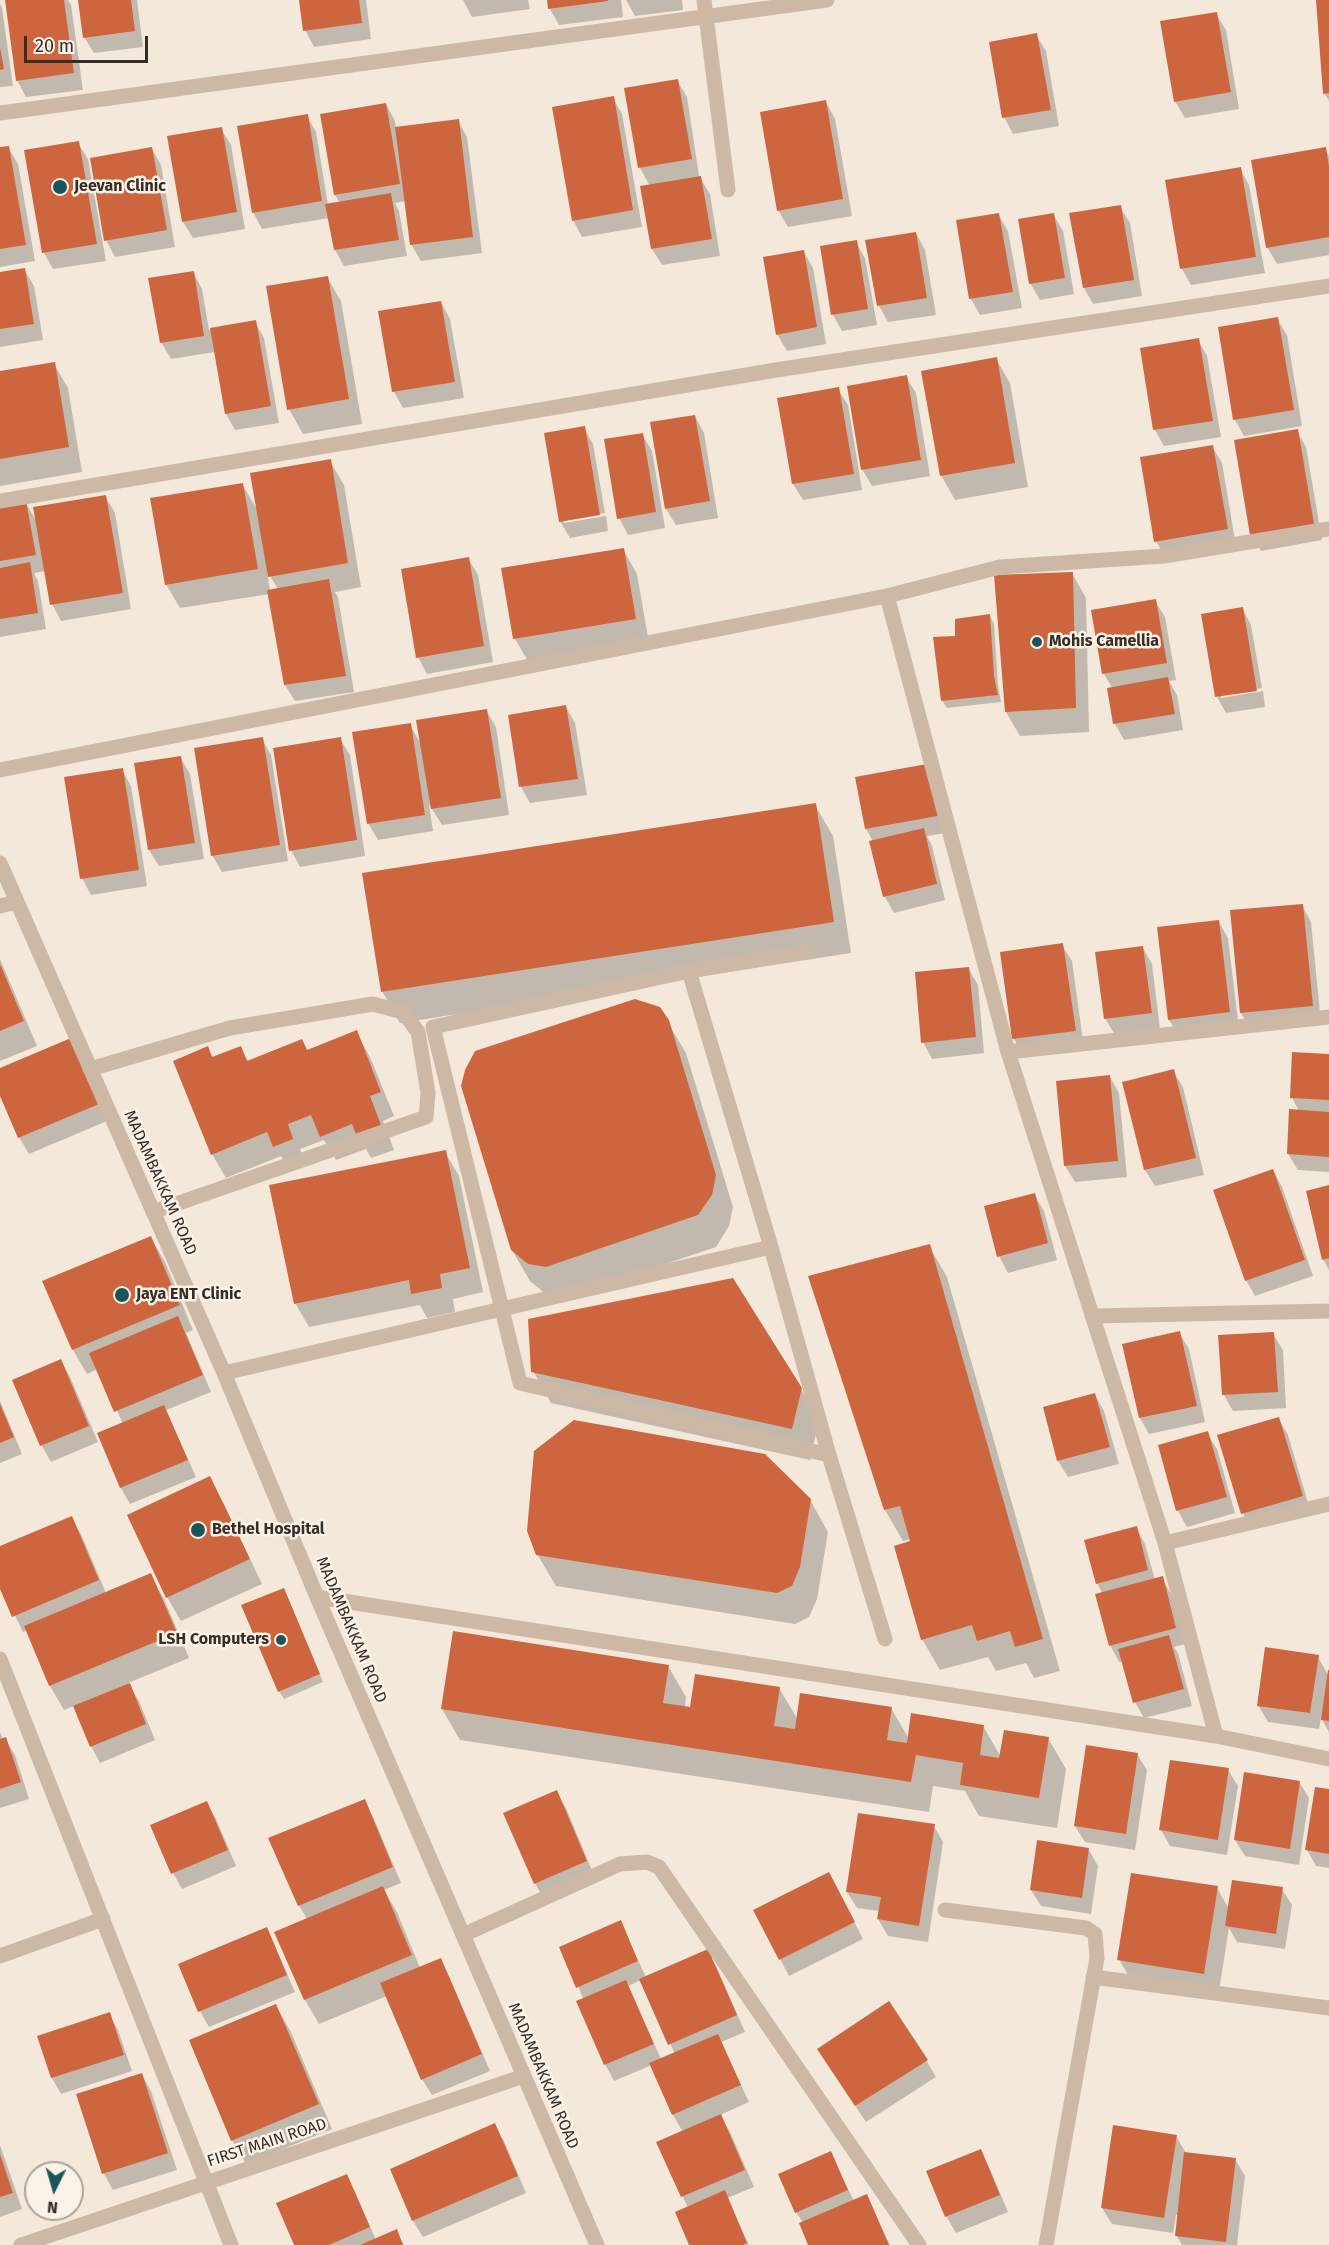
<!DOCTYPE html>
<style>
body{margin:0}
#map{position:relative;width:1329px;height:2245px;overflow:hidden;background:#f3e8da;font-family:"Fira Sans",sans-serif}
canvas{display:block}
.north{position:absolute;left:24px;top:2161px;width:60px;height:60px;box-sizing:border-box;background:#faf2e7;border:2px solid #aca39a;border-radius:50%;rotate:185deg;font-size:16px;font-weight:700;line-height:24px;text-align:center;color:#372d27}
.north::after{content:'';display:block;margin:auto;width:21px;height:27px;background:#1a555b;clip-path:polygon(50% 0,100% 100%,50% 72%,0 100%)}
.scale{position:absolute;left:24px;top:36px;width:124px;height:27px;box-sizing:border-box;border:3px solid #372d27;border-top:0;padding-left:8px;font-size:18px;line-height:21px;white-space:nowrap;color:#372d27;-webkit-text-stroke:4px #faf2e7;paint-order:stroke}
</style>
<div id="map">
<canvas width="1329" height="2245"></canvas>
<div class="north">N</div>
<div class="scale">20 m</div>
</div>
<script>
const c = document.querySelector('canvas').getContext('2d');
c.lineJoin = 'round';
function fill(path, color) { c.fillStyle = color; c.fill(path, 'evenodd'); }
const poly = rows => new Path2D(rows.map(r => 'M' + r).join(''));
function trace(path, color, width, dash) { c.strokeStyle = color; c.lineWidth = width; c.lineCap = dash ? 'butt' : 'round'; c.setLineDash(dash || []); c.stroke(path); }
function drawText(font, color, halo, rows, align = 'center') {
  c.font = font + ' "Fira Sans",sans-serif'; c.lineWidth = 5; c.setLineDash([]); c.textBaseline = 'middle'; c.strokeStyle = halo; c.fillStyle = color; for (const [text, x, y, turn = 0] of rows) {
    c.save(); c.translate(x, y); c.rotate((+turn || 0) * Math.PI / 180); c.textAlign = isNaN(turn) ? turn : align; if (halo) c.strokeText(text, 0, 0); c.fillText(text, 0, 0); c.restore();
  }
}
fill(poly([
 [6,0,68,0,71,5,83,90,26,97,17,80],
 [80,0,137,0,143,47,94,53,84,37],
 [301,0,366,0,371,39,314,47,305,30],
 [463,0,528,0,530,9,472,17],
 [548,0,621,0,623,17,559,25,550,9],
 [626,0,682,0,683,10,635,16],
 [1317,0,1329,0,1329,101,1324,93],
 [0,4,2,8,13,86,0,87],
 [1216,14,1226,30,1239,109,1185,118,1175,101],
 [1036,35,1046,51,1059,126,1013,134,1004,117],
 [677,80,687,97,699,176,710,194,720,256,662,265,652,249,650,186,640,168],
 [613,98,622,114,642,227,582,237,573,220],
 [826,102,835,119,852,216,788,227,778,210],
 [386,104,395,121,396,128,458,121,467,137,482,253,421,261,411,244,406,201,395,203,399,211,407,256,344,266,335,250,329,218,262,229,253,212,307,116,316,132,328,205,340,203,335,195],
 [221,129,231,145,245,229,193,238,183,222],
 [78,143,88,159,106,261,53,269,44,253,26,152],
 [8,147,18,164,35,261,0,267,0,149],
 [152,149,161,165,175,247,115,257,106,240],
 [1325,149,1329,156,1329,255,1277,264,1267,247],
 [1240,169,1249,185,1265,273,1191,285,1182,269,1167,181],
 [1120,207,1130,223,1142,296,1093,304,1084,288,1071,215],
 [998,214,1008,231,1022,308,980,315,971,299],
 [1053,214,1063,231,1074,294,1040,300,1030,283],
 [916,233,925,250,936,315,888,322,879,306,867,242],
 [856,242,865,258,877,325,842,331,833,315,821,247],
 [804,252,813,268,826,344,787,351,777,334],
 [24,269,34,286,43,340,0,347,0,273],
 [193,272,202,289,209,330,255,322,264,338,279,423,235,430,226,414,215,352,171,359,161,342],
 [327,277,341,301,362,424,303,434,289,409],
 [441,302,450,319,464,398,403,408,394,392],
 [1277,319,1287,335,1302,426,1244,436,1235,420,1220,328],
 [1198,340,1207,356,1221,437,1164,446,1155,430,1141,349],
 [996,359,1010,383,1028,487,955,500,941,475],
 [54,364,68,388,82,472,0,486,0,373],
 [906,377,916,393,930,476,872,486,862,469],
 [838,389,848,405,862,490,803,500,793,484,778,399],
 [695,416,704,433,718,518,676,525,666,509],
 [584,428,593,444,605,513,564,519,564,523,606,516,608,531,570,538,560,521],
 [1297,431,1306,447,1322,540,1261,551,1252,534],
 [642,434,652,451,665,528,628,535,619,518],
 [1212,446,1222,463,1236,546,1165,557,1156,541],
 [330,461,344,485,361,587,335,592,338,597,354,692,295,701,285,685,270,594,180,608,166,584,242,484,259,513],
 [267,571,278,589,270,591],
 [105,496,115,513,131,609,61,621,52,604,46,571,34,573,38,581,46,629,0,637,0,506,25,502,37,522],
 [623,549,637,574,649,643,529,663,515,639,503,569],
 [468,558,478,575,493,662,427,674,418,657],
 [1072,573,1086,598,1089,732,1020,736,1006,712],
 [1155,601,1165,617,1176,680,1169,681,1177,695,1183,730,1124,740,1115,724,1109,689,1112,688,1104,674,1093,611],
 [1242,608,1251,625,1262,688,1221,695,1221,698,1263,691,1265,707,1226,713,1217,697],
 [990,616,994,624,998,685,1001,702,947,708,942,700,957,637],
 [566,707,575,723,587,795,530,803,521,787,510,716],
 [486,710,496,727,509,815,442,825,429,804,433,831,378,840,368,823,410,725,422,746],
 [262,739,271,755,288,861,222,872,212,855],
 [340,739,350,755,365,856,300,867,291,850],
 [180,757,190,774,204,859,159,866,149,850],
 [927,765,946,833,927,836,932,846,945,900,894,913,885,897,873,841,866,829,857,778],
 [122,770,131,786,147,886,91,895,82,878],
 [815,805,833,836,851,953,400,1023,382,991],
 [1302,905,1311,922,1321,1023,1251,1029,1241,1013],
 [1219,922,1228,938,1239,1029,1179,1036,1169,1020],
 [1062,945,1072,961,1084,1048,1023,1055,1014,1039,1002,953],
 [1143,948,1152,964,1160,1029,1115,1035,1105,1018],
 [0,959,37,1046,0,1061],
 [968,968,978,985,984,1053,932,1059,923,1042],
 [659,1008,686,1053,733,1207,729,1226,716,1247,564,1298,547,1295,530,1281,512,1250],
 [356,1032,370,1057,394,1116,383,1121,394,1150,371,1158,366,1149,336,1160,324,1140,300,1149,306,1163,289,1170,281,1156,226,1178,212,1154,208,1048,213,1058,240,1048,249,1062,302,1041,308,1051],
 [71,1040,107,1121,29,1154,19,1137,0,1092,0,1069],
 [1329,1055,1329,1172,1298,1170,1288,1154,1299,1111,1292,1098],
 [1173,1071,1183,1087,1204,1175,1155,1186,1145,1170,1124,1083],
 [1110,1077,1119,1093,1127,1177,1075,1182,1065,1166],
 [445,1152,459,1176,483,1292,453,1299,455,1312,427,1318,420,1305,309,1327,295,1303],
 [1273,1170,1282,1187,1313,1276,1255,1296,1246,1280],
 [1329,1187,1329,1270,1323,1259],
 [1034,1194,1044,1211,1057,1260,1008,1273,999,1256],
 [151,1238,165,1262,193,1330,186,1333,211,1392,166,1410,196,1477,130,1504,121,1488,99,1434,123,1424,98,1369,87,1374,73,1350,44,1282],
 [929,1246,947,1277,1060,1671,1034,1678,1026,1663,996,1671,988,1657,940,1670,922,1639,911,1539,903,1541,885,1510],
 [1179,1332,1189,1349,1205,1422,1149,1434,1140,1418],
 [1273,1334,1283,1350,1286,1408,1233,1411,1224,1395],
 [61,1361,70,1377,98,1442,51,1462,42,1446,14,1380],
 [533,1371,801,1389,819,1421,810,1460,551,1403],
 [1095,1395,1104,1411,1119,1464,1068,1477,1058,1461,1045,1408],
 [0,1401,22,1454,0,1463],
 [1278,1418,1288,1435,1311,1513,1252,1530,1243,1513],
 [1207,1433,1217,1449,1235,1513,1187,1527,1178,1511,1160,1446],
 [209,1478,223,1502,262,1584,181,1621,167,1597],
 [810,1500,828,1532,817,1599,809,1617,795,1624,556,1586,537,1554],
 [71,1518,81,1534,106,1593,150,1575,164,1599,189,1658,128,1683,139,1701,155,1740,100,1763,91,1746,74,1706,64,1710,50,1686,27,1630,23,1632,0,1585,0,1548],
 [1136,1527,1145,1544,1155,1580,1162,1578,1171,1594,1185,1644,1174,1647,1178,1653,1192,1706,1144,1718,1135,1702,1123,1661,1119,1662,1110,1645,1103,1594,1097,1583],
 [284,1589,323,1682,284,1699,279,1691],
 [1318,1657,1328,1675,1329,1671,1329,1732,1321,1718,1319,1729,1268,1722,1258,1705],
 [668,1666,686,1697,685,1708,691,1709,779,1688,798,1720,891,1708,909,1739,983,1726,1001,1757,1048,1738,1066,1769,1057,1828,979,1816,965,1791,933,1786,929,1812,460,1740,442,1709],
 [0,1732,3,1740,5,1739,15,1755,29,1799,0,1808],
 [1137,1754,1147,1770,1135,1850,1085,1842,1075,1826],
 [1228,1770,1238,1786,1227,1855,1170,1846,1161,1830],
 [1299,1782,1309,1798,1299,1865,1245,1856,1235,1840],
 [1329,1790,1329,1868,1316,1866,1307,1850],
 [556,1792,566,1808,595,1878,544,1899,535,1883],
 [364,1801,373,1817,401,1883,384,1890,397,1912,420,1968,440,1960,449,1976,490,2071,432,2095,422,2079,387,1996,319,2024,305,2000,307,1919,299,1905],
 [207,1803,216,1819,236,1866,182,1889,173,1873],
 [934,1826,943,1842,928,1942,888,1936,878,1919,880,1911,857,1908,847,1892],
 [1089,1850,1098,1866,1091,1914,1041,1906,1031,1890],
 [1217,1888,1229,1909,1282,1889,1292,1905,1285,1949,1237,1942,1229,1928,1218,1997,1133,1984,1119,1959],
 [838,1890,863,1939,789,1976,755,1911],
 [620,1922,646,1977,707,1951,717,1968,745,2032,721,2042,749,2102,720,2115,730,2132,754,2187,727,2198,749,2245,691,2245,688,2208,658,2143,683,2132,673,2115,652,2065,614,2081,605,2064,584,2000,561,1948],
 [641,1980,675,2054,661,2059,628,1986],
 [266,1929,275,1946,295,1992,209,2027,200,2011],
 [276,2006,290,2030,332,2129,246,2164,232,2140],
 [109,2014,118,2030,132,2071,61,2094,52,2078],
 [926,2060,936,2077,866,2122,828,2065],
 [142,2075,151,2091,177,2170,113,2190,104,2174,78,2095],
 [494,2125,504,2141,526,2193,423,2237,413,2221,392,2170],
 [1176,2136,1186,2153,1235,2159,1245,2176,1237,2245,1182,2245,1176,2235,1178,2215,1176,2215,1173,2233,1112,2224,1102,2208],
 [0,2145,22,2209,0,2217],
 [980,2151,989,2167,1008,2212,956,2233,946,2216],
 [830,2153,854,2201,866,2196,890,2245,810,2245,803,2223,796,2212],
 [346,2176,355,2192,376,2240,396,2231,404,2245,296,2245]
]), '#0003');
fill(poly([
 [5,0,64,0,74,73,16,81],
 [78,0,131,0,135,31,83,38],
 [299,0,359,0,362,23,303,31],
 [547,0,608,0,608,1,548,9],
 [1316,0,1329,0,1329,93,1323,94],
 [1217,12,1231,92,1174,102,1160,21],
 [1037,33,1051,110,1002,118,989,42],
 [0,47,4,69,0,70],
 [678,79,692,159,638,168,624,88],
 [614,96,633,210,572,221,552,107],
 [826,100,843,199,777,211,760,112],
 [386,103,400,184,334,195,320,114],
 [308,114,322,201,252,213,237,126],
 [459,119,473,237,410,245,395,127],
 [222,127,237,212,182,222,167,136],
 [79,141,97,244,42,253,24,150],
 [9,146,26,245,0,249,0,147],
 [152,147,167,230,104,241,90,158],
 [1326,147,1329,167,1329,237,1266,248,1251,160],
 [1241,167,1256,257,1180,269,1165,180],
 [701,176,712,239,651,249,640,186],
 [391,193,399,240,334,250,325,204],
 [1121,205,1134,280,1083,288,1069,213],
 [999,213,1013,292,969,299,956,220],
 [1054,213,1065,278,1029,284,1018,219],
 [916,232,927,298,877,306,865,240],
 [857,240,868,309,831,315,820,246],
 [804,250,817,327,776,335,763,257],
 [25,268,34,324,0,329,0,272],
 [194,271,204,336,160,343,148,278],
 [328,276,349,399,287,410,266,286],
 [441,301,455,382,392,392,378,311],
 [1278,317,1294,410,1233,420,1218,327],
 [256,320,271,406,225,414,210,328],
 [1199,338,1213,421,1153,430,1140,348],
 [997,357,1015,463,940,476,921,371],
 [55,362,69,447,0,459,0,371],
 [907,375,921,460,861,470,847,386],
 [839,387,854,474,792,484,777,398],
 [695,415,710,501,665,509,650,422],
 [585,426,600,515,559,522,544,433],
 [1298,429,1314,524,1250,535,1234,440],
 [643,433,656,512,617,519,604,439],
 [1213,445,1228,529,1154,542,1140,457],
 [331,459,348,563,268,577,250,473],
 [243,483,258,569,165,585,150,498],
 [106,495,123,593,50,605,33,507],
 [26,501,36,555,0,561,0,505],
 [624,548,636,619,513,639,501,568],
 [469,557,484,646,416,658,401,569],
 [30,562,38,613,0,619,0,568],
 [1073,572,1076,708,1005,712,994,575],
 [329,579,346,676,284,685,267,590],
 [1156,599,1167,663,1102,674,1091,610],
 [1243,607,1257,691,1215,697,1201,614],
 [990,614,994,676,998,695,941,701,933,637,955,636,955,619],
 [1168,677,1175,714,1113,724,1107,688],
 [566,705,578,779,519,787,508,715],
 [487,709,501,798,431,809,416,720],
 [411,723,425,815,367,824,352,732],
 [263,737,280,845,211,856,194,748],
 [341,737,357,840,289,851,273,748],
 [181,756,195,843,148,850,134,763],
 [927,764,938,816,865,829,855,777],
 [123,768,139,870,80,879,64,777],
 [816,803,834,922,381,992,362,873],
 [924,828,937,884,883,897,869,841],
 [1303,904,1313,1006,1240,1013,1230,910],
 [1219,920,1230,1012,1168,1020,1157,927],
 [1063,943,1076,1031,1012,1039,1000,952],
 [1143,946,1152,1013,1104,1019,1095,952],
 [0,964,24,1021,0,1031],
 [969,967,976,1037,921,1043,915,972],
 [635,999,660,1007,669,1020,716,1175,712,1195,698,1215,546,1267,528,1264,511,1250,461,1086,465,1070,475,1051],
 [357,1030,381,1092,370,1096,381,1125,356,1134,352,1124,320,1137,311,1115,288,1124,293,1139,273,1147,267,1132,211,1155,173,1061,208,1046,212,1057,241,1046,247,1061,302,1039,307,1050],
 [71,1038,99,1104,18,1138,0,1096,0,1068],
 [1292,1052,1329,1054,1329,1100,1290,1098],
 [1174,1069,1196,1158,1144,1170,1122,1082],
 [1110,1075,1118,1161,1064,1166,1056,1081],
 [1289,1109,1329,1112,1329,1157,1287,1154],
 [446,1150,470,1268,440,1274,442,1288,411,1294,409,1280,294,1304,269,1185],
 [1273,1169,1305,1260,1245,1281,1213,1190],
 [1329,1185,1329,1258,1322,1260,1306,1191],
 [1035,1193,1048,1243,997,1257,984,1206],
 [151,1236,180,1305,72,1350,42,1281],
 [930,1244,1043,1639,1015,1647,1010,1631,977,1641,972,1625,921,1640,894,1546,910,1541,900,1506,884,1510,808,1276],
 [733,1278,802,1388,792,1429,531,1372,528,1319],
 [178,1316,203,1375,114,1412,89,1353],
 [1180,1331,1197,1406,1139,1418,1122,1344],
 [1274,1332,1278,1392,1222,1395,1218,1335],
 [61,1359,89,1426,40,1446,12,1380],
 [1095,1393,1110,1447,1057,1461,1043,1407],
 [0,1404,14,1437,0,1443],
 [164,1405,188,1460,120,1488,97,1433],
 [1279,1417,1303,1496,1241,1514,1217,1435],
 [574,1420,765,1454,811,1499,800,1567,792,1586,777,1593,536,1555,527,1531,534,1451],
 [1208,1431,1227,1497,1176,1511,1158,1445],
 [210,1476,250,1559,166,1598,127,1515],
 [72,1516,99,1580,12,1617,0,1589,0,1546],
 [1137,1526,1148,1570,1096,1584,1084,1540],
 [151,1573,177,1633,49,1686,24,1626],
 [1163,1576,1176,1628,1109,1646,1095,1594],
 [284,1588,320,1674,278,1692,241,1605],
 [453,1631,669,1665,663,1703,690,1707,695,1674,780,1687,774,1726,795,1729,800,1693,892,1707,887,1740,907,1743,911,1713,984,1725,980,1755,999,1758,1004,1730,1049,1737,1039,1798,960,1785,963,1763,916,1755,911,1782,441,1709],
 [1169,1635,1184,1689,1133,1703,1118,1649],
 [1265,1647,1319,1655,1310,1713,1257,1706],
 [1328,1670,1329,1670,1329,1721,1321,1720],
 [130,1683,146,1724,90,1747,73,1706],
 [6,1737,21,1782,0,1789,0,1739],
 [1086,1745,1138,1753,1126,1834,1074,1826],
 [1170,1760,1229,1768,1218,1840,1159,1830],
 [1244,1772,1300,1781,1290,1849,1234,1840],
 [1315,1787,1329,1789,1329,1854,1305,1850],
 [557,1790,587,1861,534,1884,503,1813],
 [365,1799,393,1867,298,1906,268,1838],
 [207,1801,228,1850,171,1874,150,1825],
 [858,1813,935,1824,919,1926,877,1919,881,1897,846,1892],
 [1037,1840,1089,1848,1082,1898,1030,1890],
 [829,1872,855,1922,779,1960,753,1910],
 [1131,1873,1218,1886,1204,1974,1117,1960],
 [1232,1880,1283,1887,1276,1934,1225,1926],
 [383,1886,412,1955,304,2000,274,1932],
 [621,1920,638,1961,576,1988,559,1947],
 [267,1927,287,1975,198,2012,178,1964],
 [708,1949,737,2015,668,2045,639,1979],
 [441,1958,482,2054,421,2080,380,1983],
 [626,1980,654,2044,604,2065,576,2001],
 [889,2001,928,2060,855,2106,817,2049],
 [276,2004,319,2104,231,2141,189,2040],
 [110,2012,124,2055,51,2078,37,2036],
 [718,2034,741,2085,672,2115,649,2063],
 [142,2073,168,2153,102,2174,76,2094],
 [721,2114,745,2170,681,2197,656,2142],
 [495,2123,518,2176,412,2221,390,2169],
 [1113,2125,1177,2135,1164,2218,1101,2208],
 [981,2149,1000,2195,945,2217,926,2171],
 [831,2151,848,2190,795,2213,778,2174],
 [1184,2152,1236,2158,1226,2242,1175,2236],
 [0,2154,13,2193,0,2197],
 [347,2174,370,2227,329,2245,294,2245,276,2203],
 [725,2190,747,2243,743,2245,689,2245,675,2212],
 [867,2194,889,2245,808,2245,799,2223],
 [397,2229,403,2245,360,2245]
]), '#cd653e');
trace(poly([
 [704,0,728,190],
 [0,113,827,0],
 [0,501,776,370,1329,286],
 [887,596,1008,1052,1165,1543,1216,1736],
 [0,770,887,596,1000,567,1164,556,1329,529],
 [0,863,224,1373,317,1597,597,2245],
 [0,906,16,902],
 [689,971,809,951],
 [1008,1052,1329,1017],
 [90,1069,230,1028,373,1004,403,1012,418,1032,428,1093,426,1117,153,1212],
 [1092,1316,1329,1311],
 [224,1373,771,1247],
 [829,1455,520,1383,433,1027,689,971,771,1247,829,1455,885,1639],
 [1165,1543,1329,1504],
 [317,1597,1216,1736,1329,1759],
 [0,1659,231,2245],
 [945,1910,1086,1928,1095,1934,1097,1958,1046,2245],
 [463,1935,620,1864,647,1862,659,1867,919,2245],
 [0,1956,103,1919],
 [1093,1977,1329,2008],
 [21,2245,524,2076]
]), '#ccb8a5', 15);
for (const [x, y, r, color] of [
 [60,187,8,"#1a555b"],
 [1037,642,6,"#1a555b"],
 [122,1295,8,"#1a555b"],
 [198,1530,8,"#1a555b"],
 [281,1640,6,"#1a555b"]
]) { const dot = new Path2D(); dot.arc(x, y, r, 0, 2 * Math.PI); c.fillStyle = color; c.fill(dot); trace(dot, '#faf2e7', 2); }
drawText('bold 16px', '#372d27', '#faf2e7', [
 ["Jeevan Clinic",74,187],
 ["Mohis Camellia",1049,642],
 ["Jaya ENT Clinic",136,1295],
 ["Bethel Hospital",212,1530],
 ["LSH Computers",269,1640,"right"]
], 'left');
drawText('16px', '#372d27', '#faf2e7', [
 ["MADAMBAKKAM ROAD",160,1183,66],
 ["MADAMBAKKAM ROAD",351,1630,67],
 ["MADAMBAKKAM ROAD",543,2076,67],
 ["FIRST MAIN ROAD",267,2143,-18]
]);
</script>
